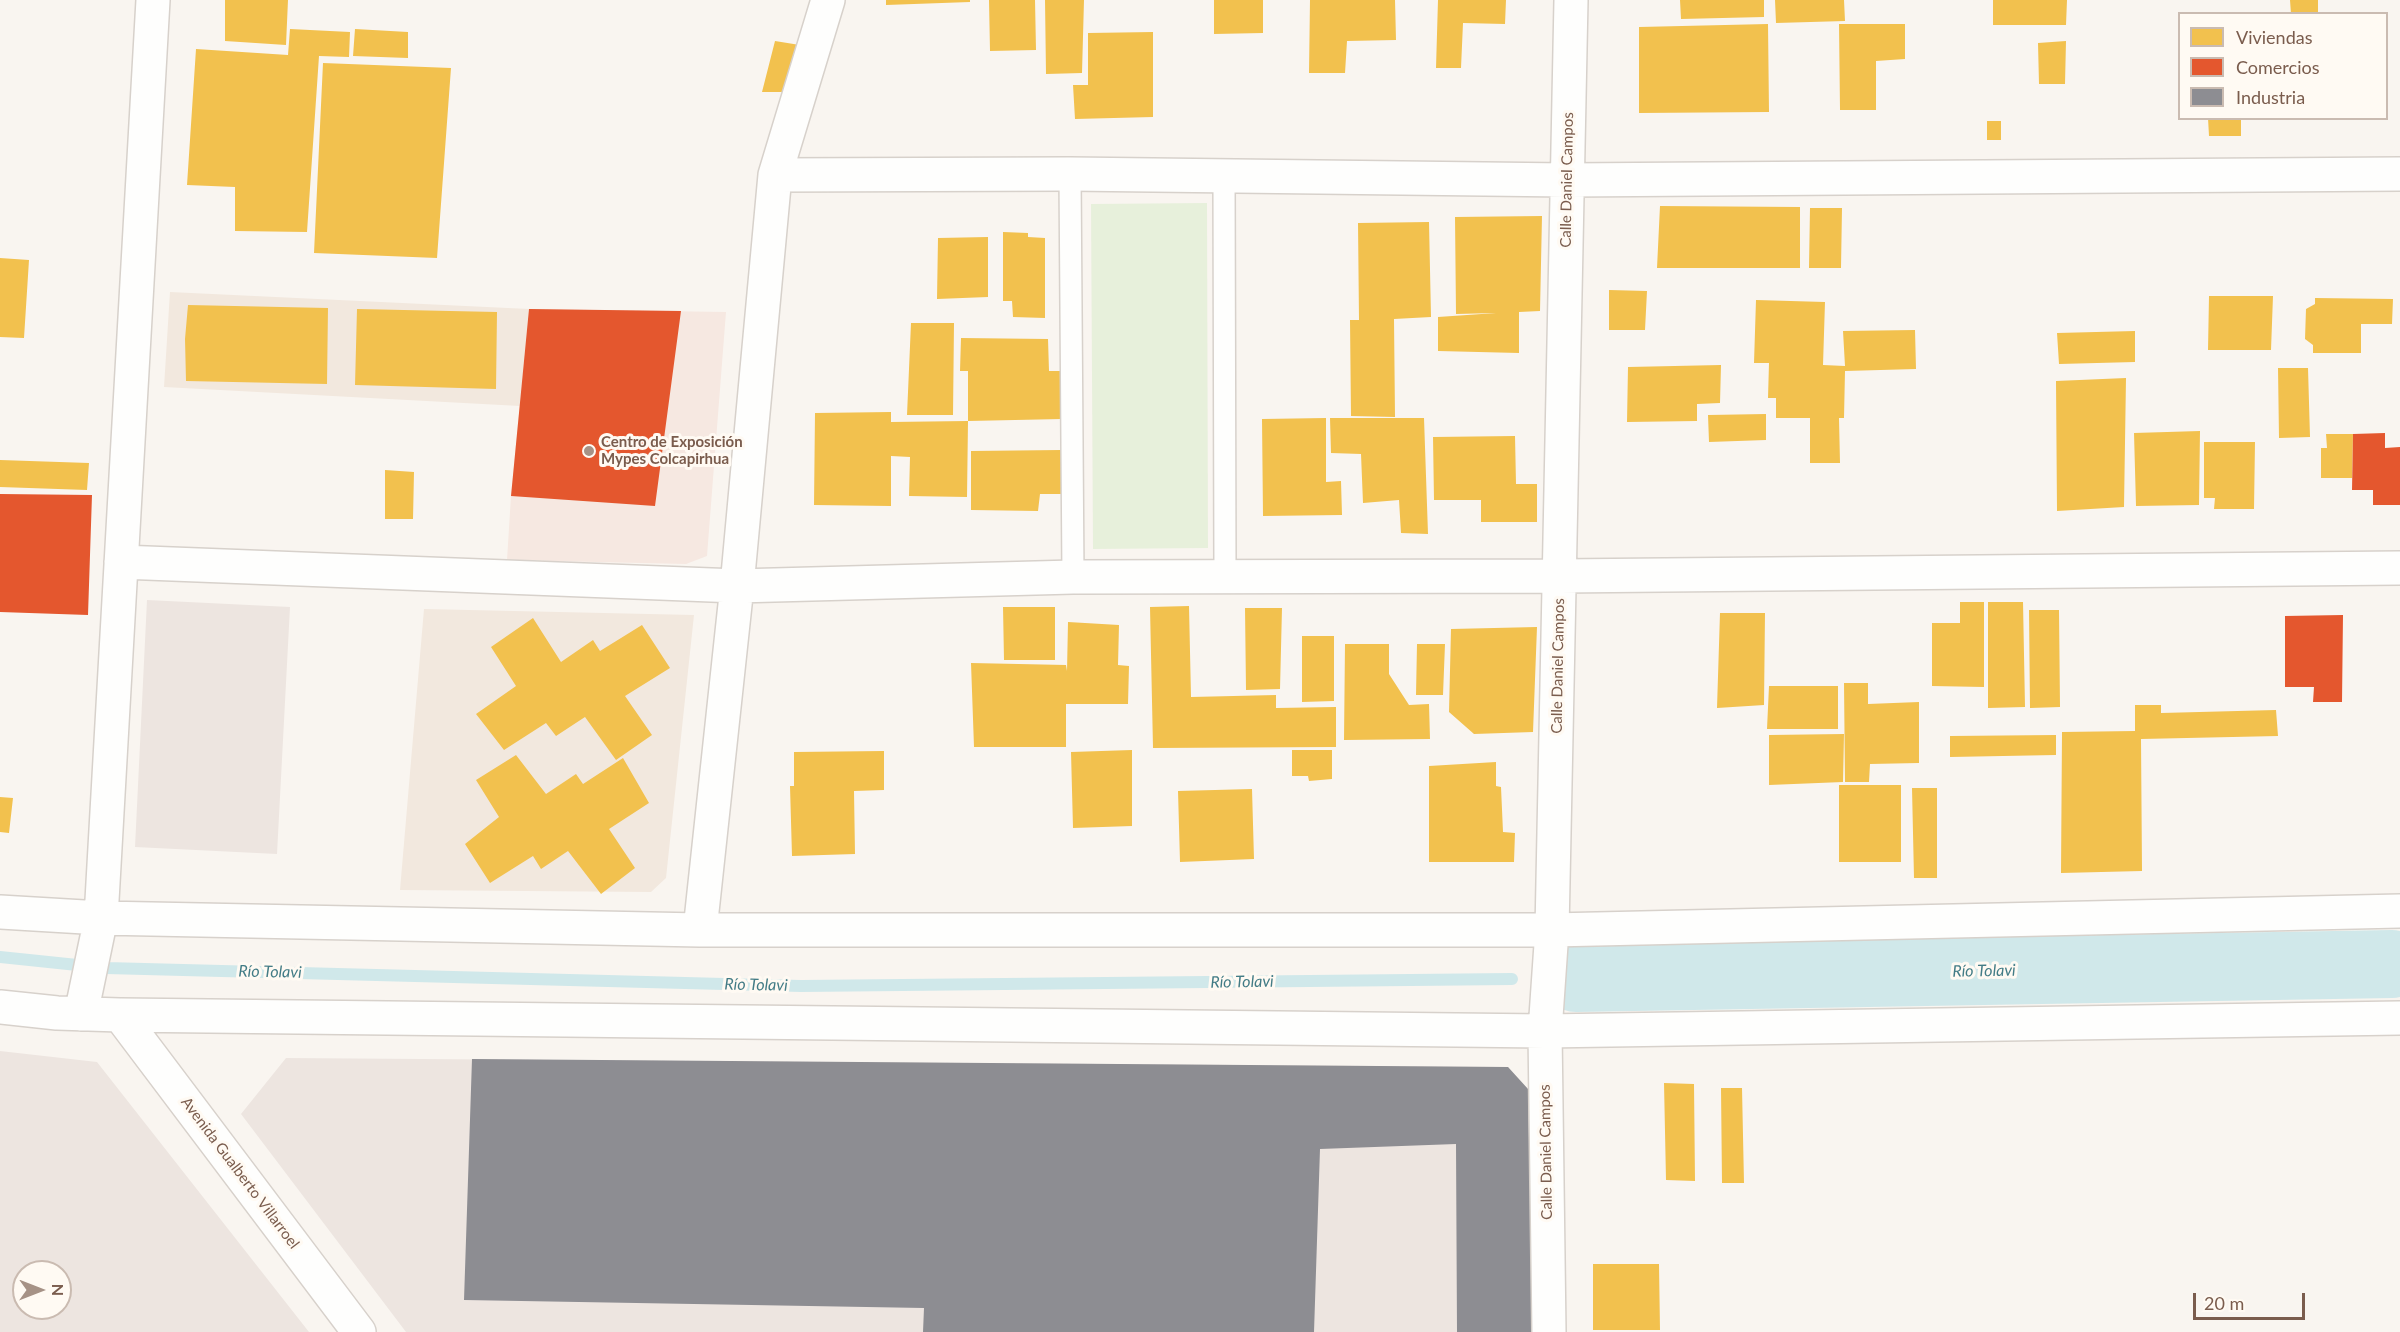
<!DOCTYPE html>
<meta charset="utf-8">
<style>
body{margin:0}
#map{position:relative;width:2400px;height:1332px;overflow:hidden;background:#f9f5f0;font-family:Lato,sans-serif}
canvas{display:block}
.legend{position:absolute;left:2178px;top:12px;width:210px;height:108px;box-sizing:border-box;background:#fffaf3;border:2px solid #cabbb1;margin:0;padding:8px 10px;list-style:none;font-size:18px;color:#7a5c4d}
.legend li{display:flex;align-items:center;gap:12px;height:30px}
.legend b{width:30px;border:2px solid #cabbb1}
.north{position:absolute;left:12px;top:1260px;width:60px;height:60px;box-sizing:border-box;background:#fffaf3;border:2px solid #cabbb1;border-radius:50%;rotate:90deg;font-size:16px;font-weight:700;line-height:24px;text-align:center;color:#7a5c4d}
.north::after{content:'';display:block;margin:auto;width:21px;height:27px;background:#a69286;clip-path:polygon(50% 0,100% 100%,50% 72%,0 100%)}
.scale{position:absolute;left:2193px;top:1293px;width:112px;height:27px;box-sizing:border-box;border:3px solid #7a5c4d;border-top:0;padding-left:8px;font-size:18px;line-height:21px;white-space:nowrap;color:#7a5c4d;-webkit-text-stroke:4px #fffaf3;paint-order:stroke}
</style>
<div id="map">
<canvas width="2400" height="1332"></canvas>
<ul class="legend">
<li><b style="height:16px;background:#f2c14e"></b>Viviendas</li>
<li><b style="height:16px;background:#e4572e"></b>Comercios</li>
<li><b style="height:16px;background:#8d8d92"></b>Industria</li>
</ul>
<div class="north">N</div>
<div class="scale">20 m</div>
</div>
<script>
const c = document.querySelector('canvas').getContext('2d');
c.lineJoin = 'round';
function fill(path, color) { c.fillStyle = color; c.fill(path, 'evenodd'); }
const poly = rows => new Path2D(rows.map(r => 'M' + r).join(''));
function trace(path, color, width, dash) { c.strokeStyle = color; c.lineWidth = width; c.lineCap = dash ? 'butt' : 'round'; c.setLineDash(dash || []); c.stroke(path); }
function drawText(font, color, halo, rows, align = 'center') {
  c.font = font + ' Lato,sans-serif'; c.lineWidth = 6; c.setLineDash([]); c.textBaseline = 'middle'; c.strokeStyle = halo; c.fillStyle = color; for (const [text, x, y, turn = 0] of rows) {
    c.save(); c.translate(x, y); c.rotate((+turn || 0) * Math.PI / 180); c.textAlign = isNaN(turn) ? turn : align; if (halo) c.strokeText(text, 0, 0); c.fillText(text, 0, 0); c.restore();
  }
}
fill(poly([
 [170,292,529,309,520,406,164,387],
 [424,609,694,615,666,878,651,892,400,890]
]), '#f2e8de');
fill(poly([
 [529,309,726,312,707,556,686,564,507,560,511,496]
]), '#f6e8e1');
fill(poly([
 [147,600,290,607,277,854,135,847],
 [0,1051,97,1062,309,1332,0,1332],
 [24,1272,60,1272,60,1308,24,1308],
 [286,1058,1508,1067,1528,1089,1533,1332,406,1332,241,1114]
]), '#ede5e0');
fill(poly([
 [1207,203,1208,548,1093,549,1091,204]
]), '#e7f0db');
fill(poly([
 [225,0,288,0,286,45,225,41],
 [886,0,970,0,970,2,886,5],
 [989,0,1035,0,1036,50,990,51],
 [1045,0,1084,0,1082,73,1046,74],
 [1214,0,1263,0,1263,33,1214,34],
 [1310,0,1395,0,1396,40,1347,41,1345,73,1309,73],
 [1438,0,1506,0,1505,24,1463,23,1461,68,1436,68],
 [1680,0,1764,0,1764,17,1681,19],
 [1775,0,1844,0,1845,21,1776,23],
 [1993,0,2067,0,2066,25,1993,25],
 [2290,0,2318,0,2318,14,2291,14],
 [1768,24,1769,112,1639,113,1639,27],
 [1839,24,1905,24,1905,59,1876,61,1876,110,1840,110],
 [290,29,350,32,349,57,319,56,307,232,235,231,235,187,187,185,196,49,288,55],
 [355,29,408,32,408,58,353,56],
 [1153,32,1153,117,1075,119,1073,85,1088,85,1088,33],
 [775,41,806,46,794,92,762,92],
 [2066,41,2065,84,2039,84,2038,43],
 [323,63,451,68,437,258,314,253],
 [2208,118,2241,118,2241,136,2209,136],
 [1987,121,2001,121,2001,140,1987,140],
 [1660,206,1800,207,1800,268,1657,268],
 [1810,208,1842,208,1841,268,1809,268],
 [1542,216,1540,311,1519,312,1519,353,1438,351,1438,317,1496,313,1456,314,1455,217],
 [1429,222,1431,317,1394,319,1395,417,1351,416,1350,320,1359,320,1358,223],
 [1003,232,1028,233,1028,237,1045,238,1045,318,1013,317,1012,301,1003,301],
 [988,237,988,297,937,299,938,238],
 [0,258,29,260,24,338,0,337],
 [1609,290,1647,291,1645,330,1609,330],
 [2209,296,2273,296,2271,350,2208,350],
 [2315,298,2393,299,2392,324,2361,324,2361,353,2313,353,2313,345,2305,339,2306,309,2315,304],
 [1756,300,1825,302,1823,365,1845,366,1843,331,1915,330,1916,369,1845,371,1844,418,1839,418,1840,463,1810,463,1810,418,1776,418,1776,398,1768,398,1769,363,1754,363],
 [188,305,328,308,327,384,186,381,185,339],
 [357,309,497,312,496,389,355,385],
 [911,323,954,323,953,415,907,415],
 [2135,331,2135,362,2059,364,2057,333],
 [961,338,1048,339,1049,371,1063,371,1062,419,968,421,967,497,909,496,910,457,891,456,891,506,814,505,815,413,891,412,891,422,968,421,968,371,960,371],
 [1721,365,1720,403,1697,404,1697,421,1627,422,1628,367],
 [2278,368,2308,368,2310,437,2279,438],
 [2126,378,2124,507,2057,511,2056,381],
 [1766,414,1766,440,1709,442,1708,415],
 [1326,418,1326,482,1341,481,1342,515,1263,516,1262,419],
 [1330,418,1424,418,1428,534,1401,533,1399,500,1363,503,1361,454,1331,453],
 [2200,431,2199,505,2136,506,2134,433],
 [2326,434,2353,434,2352,478,2321,478,2321,448,2327,448],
 [1515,436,1516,484,1537,484,1537,522,1481,522,1481,500,1434,500,1433,437],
 [2204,442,2255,442,2254,509,2214,509,2215,498,2204,498],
 [1061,450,1061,494,1040,494,1038,511,971,510,971,451],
 [0,460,89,463,87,490,0,487],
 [385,470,414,472,413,519,385,519],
 [1960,602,1984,602,1984,687,1932,686,1932,623,1960,623],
 [1988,602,2023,602,2025,707,1988,708],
 [1189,606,1191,697,1276,695,1276,708,1336,707,1336,747,1153,748,1150,607],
 [1003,607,1055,607,1055,660,1004,660],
 [1245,608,1282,608,1280,689,1246,690],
 [2029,610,2059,610,2060,707,2030,708],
 [1720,613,1765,613,1764,705,1717,708],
 [533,618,561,662,593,640,600,651,642,625,670,668,625,696,652,735,616,760,585,717,556,736,546,723,504,750,476,714,516,686,491,647],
 [1068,622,1119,625,1118,665,1129,666,1128,704,1066,704,1066,747,974,747,971,663,1066,665,1067,671],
 [1537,627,1533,732,1474,734,1449,712,1451,629],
 [1302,636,1334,636,1334,701,1302,702],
 [1345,644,1389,644,1389,674,1409,705,1429,704,1430,739,1344,740],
 [1417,644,1445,644,1443,695,1416,695],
 [1844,683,1868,683,1868,704,1919,702,1919,763,1870,764,1869,782,1845,782],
 [1769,686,1838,686,1838,729,1767,729],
 [2135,705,2161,705,2161,713,2276,710,2278,736,2141,739,2142,871,2061,873,2062,732,2135,731],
 [1844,734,1843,782,1769,785,1769,735],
 [2056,735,2056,755,1950,757,1950,736],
 [1132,750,1132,826,1073,828,1071,752],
 [1292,750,1332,750,1332,779,1309,781,1308,776,1292,776],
 [884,751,884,790,854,791,855,854,792,856,790,786,794,786,794,752],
 [516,755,546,794,576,774,583,784,623,758,649,803,609,829,635,868,601,894,568,851,541,869,533,856,490,883,465,844,499,817,476,780],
 [1496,762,1496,786,1501,787,1503,832,1515,833,1514,862,1429,862,1429,766],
 [1839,785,1901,785,1901,862,1839,862],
 [1912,788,1937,788,1937,878,1914,878],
 [1252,789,1254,859,1180,862,1178,791],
 [0,797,13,798,9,833,0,832],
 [1664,1083,1694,1084,1695,1181,1666,1180],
 [1721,1088,1742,1088,1744,1183,1722,1183],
 [1593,1264,1659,1264,1660,1330,1593,1330]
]), '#f2c14e');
fill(poly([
 [529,309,681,311,655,506,511,496],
 [2385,433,2385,448,2400,447,2400,505,2373,505,2373,490,2352,490,2353,434],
 [0,494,92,495,88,615,0,612],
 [2343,615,2342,702,2313,702,2314,687,2285,687,2285,616]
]), '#e4572e');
fill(poly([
 [472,1059,1508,1067,1528,1089,1533,1332,1457,1332,1456,1144,1320,1149,1314,1332,923,1332,924,1308,464,1300]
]), '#8d8d92');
trace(poly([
 [0,957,106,968,801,986,1512,979]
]), '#d0e8ea', 12);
trace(poly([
 [1576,978,2392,964]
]), '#d0e8ea', 68);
const lane = poly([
 [1070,174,1073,577],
 [1224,175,1225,577]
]);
const street = poly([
 [775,175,1070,174,1567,180,2400,174],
 [121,562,737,586,1073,577,1560,576,2400,568],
 [0,912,101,918,700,930,1552,930,2400,911],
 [700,930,737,586,775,175,828,0],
 [0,1007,57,1013,120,1015,1545,1031,2400,1018],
 [81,1014,101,918,153,0],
 [120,1015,359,1332],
 [1549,1332,1545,1031,1552,930,1571,0]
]);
trace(lane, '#d7d1cb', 24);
trace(street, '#d7d1cb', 36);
trace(lane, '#fefefd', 21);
trace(street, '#fefefd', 33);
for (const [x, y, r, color] of [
 [589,451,6,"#a69286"]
]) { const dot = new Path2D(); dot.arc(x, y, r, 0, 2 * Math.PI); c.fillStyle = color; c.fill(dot); trace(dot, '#fffaf3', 2); }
drawText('15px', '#7a5c4d', '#fffaf3', [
 ["Calle Daniel Campos",1567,180,-89],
 ["Calle Daniel Campos",1558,666,-89],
 ["Calle Daniel Campos",1546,1152,-91],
 ["Avenida Gualberto Villarroel",240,1173,53]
]);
drawText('bold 15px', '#7a5c4d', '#fffaf3', [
 ["Centro de Exposición",601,442],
 ["Mypes Colcapirhua",601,459]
], 'left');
drawText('italic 16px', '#437c86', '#fffaf3', [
 ["Río Tolavi",1984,971,-1],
 ["Río Tolavi",270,972,1],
 ["Río Tolavi",1242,982,-1],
 ["Río Tolavi",756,985,1]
]);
</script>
